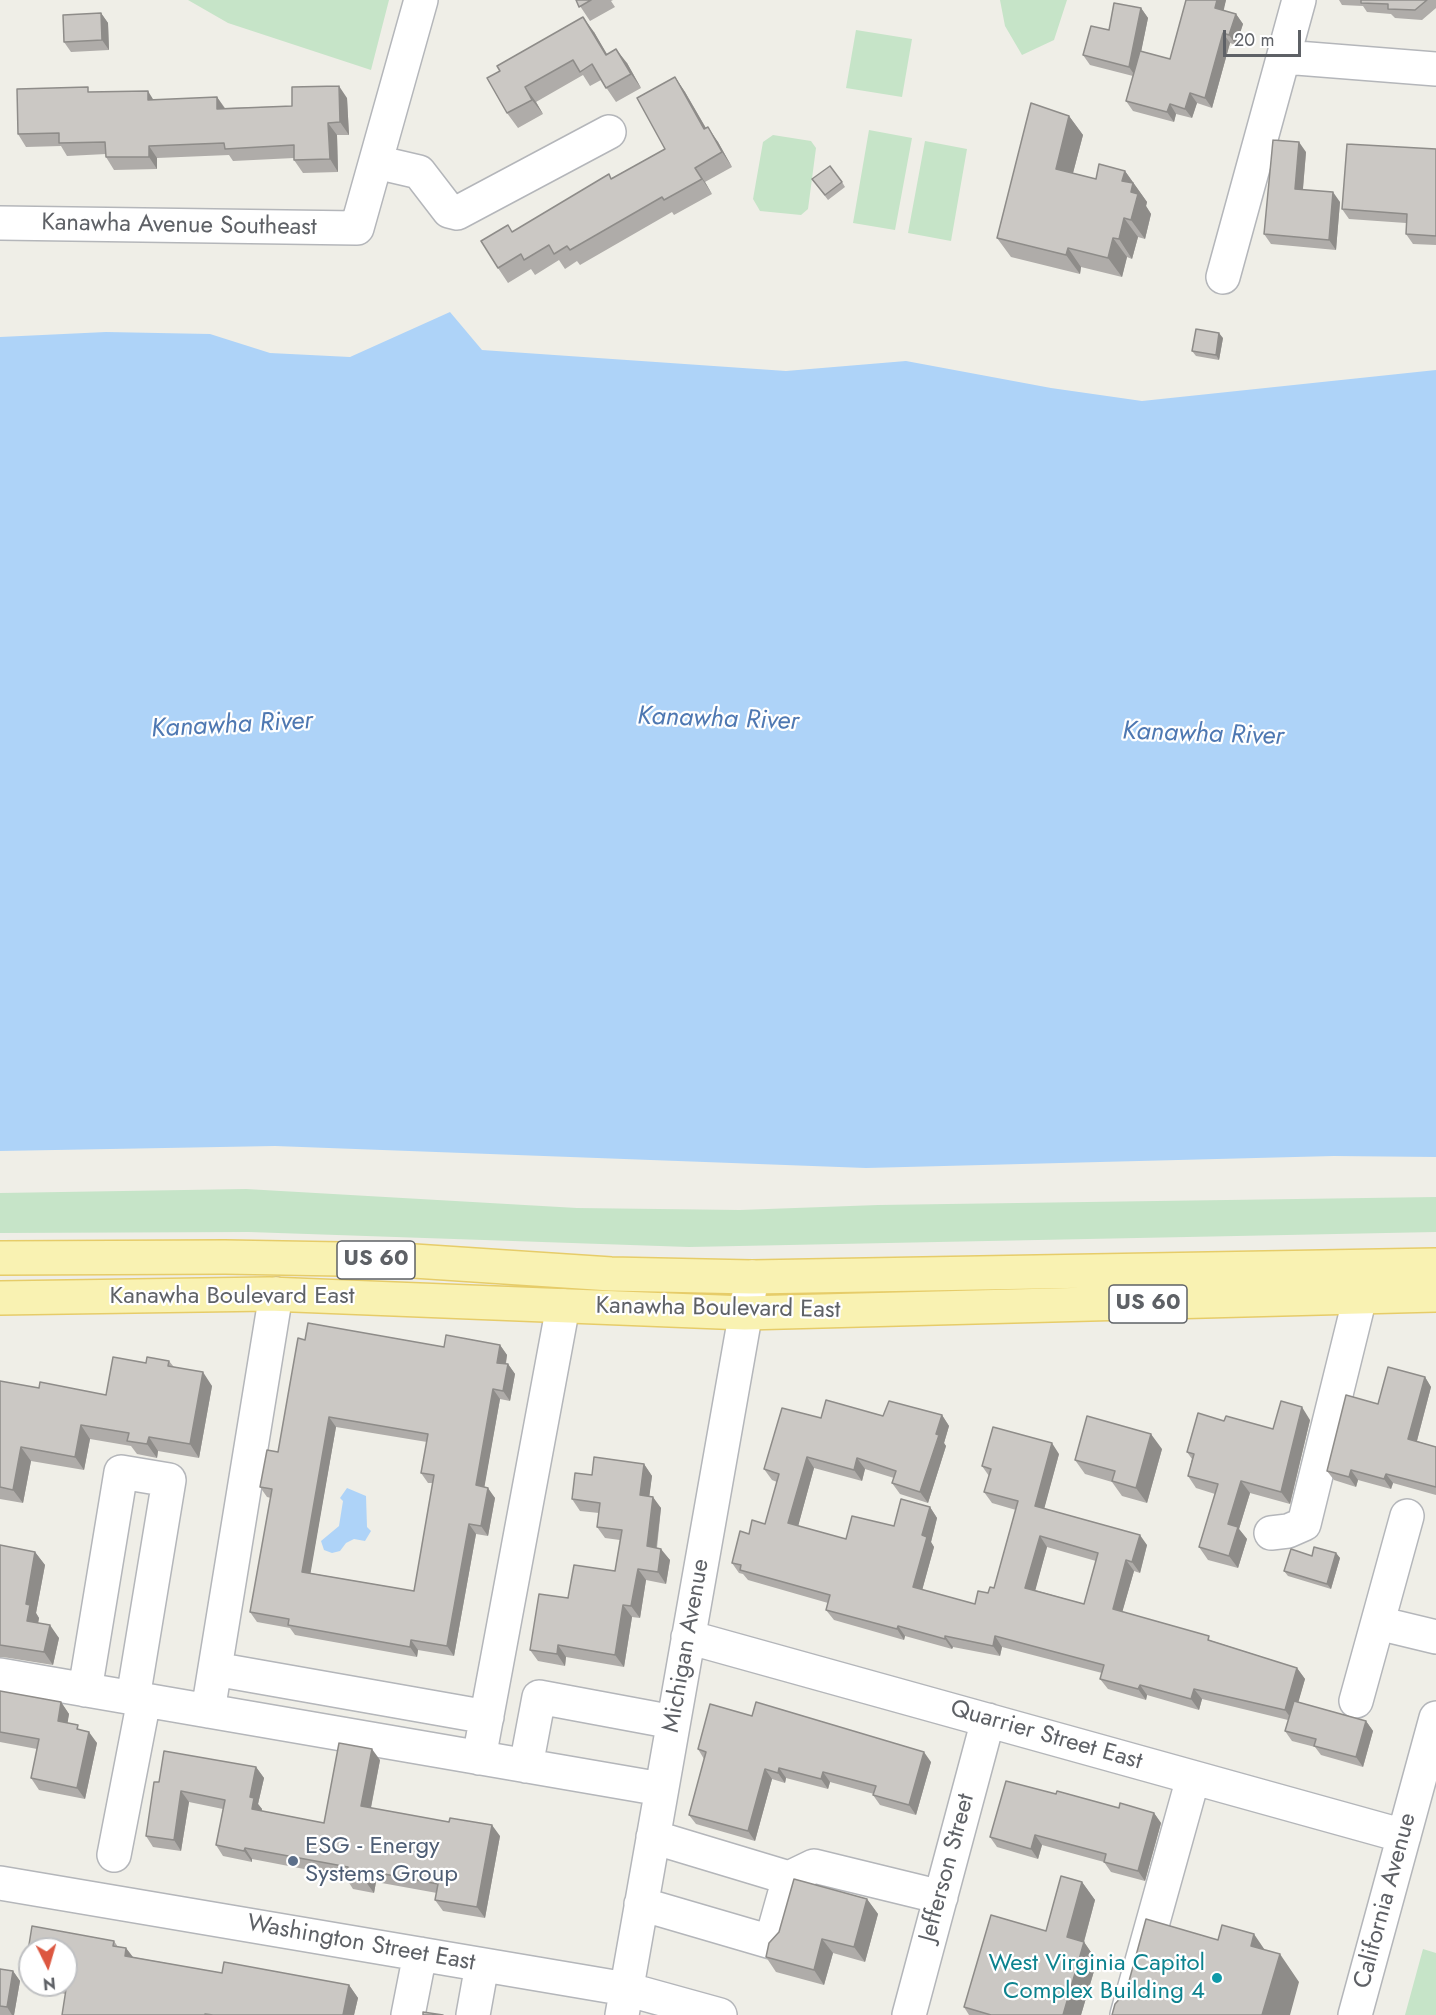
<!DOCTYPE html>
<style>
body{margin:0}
#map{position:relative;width:1436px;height:2015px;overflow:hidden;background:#efeee7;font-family:Jost,sans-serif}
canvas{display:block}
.north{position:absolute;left:18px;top:1937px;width:60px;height:60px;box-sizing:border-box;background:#fff;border:2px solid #bfc0c2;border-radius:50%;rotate:175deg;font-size:16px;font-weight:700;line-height:24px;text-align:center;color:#5e6166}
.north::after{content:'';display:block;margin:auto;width:21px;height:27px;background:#dc5740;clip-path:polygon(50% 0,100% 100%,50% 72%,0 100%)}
.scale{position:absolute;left:1223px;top:30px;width:78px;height:27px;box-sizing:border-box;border:3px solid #5e6166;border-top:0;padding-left:8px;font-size:18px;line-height:21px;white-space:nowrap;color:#5e6166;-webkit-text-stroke:4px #fff;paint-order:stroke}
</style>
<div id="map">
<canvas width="1436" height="2015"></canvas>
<div class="north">N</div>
<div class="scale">20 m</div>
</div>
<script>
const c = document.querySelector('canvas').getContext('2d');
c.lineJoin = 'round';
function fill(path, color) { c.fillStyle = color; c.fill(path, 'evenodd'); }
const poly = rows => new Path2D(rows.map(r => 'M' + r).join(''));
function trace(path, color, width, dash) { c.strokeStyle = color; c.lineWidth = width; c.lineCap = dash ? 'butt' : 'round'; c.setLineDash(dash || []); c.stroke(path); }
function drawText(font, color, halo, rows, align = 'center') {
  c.font = font + ' Jost,sans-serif'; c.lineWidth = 4.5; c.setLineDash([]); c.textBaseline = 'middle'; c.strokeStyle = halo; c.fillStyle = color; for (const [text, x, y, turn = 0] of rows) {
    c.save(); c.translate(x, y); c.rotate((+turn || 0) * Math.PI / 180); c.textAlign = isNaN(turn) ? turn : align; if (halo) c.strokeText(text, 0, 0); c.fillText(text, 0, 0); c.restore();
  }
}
fill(poly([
 [188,0,389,0,371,70,228,23],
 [1000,0,1067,0,1054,40,1022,55,1005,26],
 [856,30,912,39,902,97,846,88],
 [869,130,912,138,895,230,853,223],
 [773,135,811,141,816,148,808,209,801,215,760,211,753,199,763,142],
 [925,141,967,149,951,241,908,233],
 [246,1189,577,1208,740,1210,878,1205,1436,1197,1436,1232,689,1247,249,1232,0,1233,0,1193],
 [1423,1949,1436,1953,1436,2015,1405,2015]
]), '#c6e4c8');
fill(poly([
 [450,312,482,350,786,371,906,361,1051,388,1142,401,1436,370,1436,1157,1334,1156,866,1168,275,1146,0,1151,0,337,106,332,210,334,270,353,350,357],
 [347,1488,366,1496,367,1527,371,1531,365,1541,354,1539,346,1543,340,1551,332,1553,324,1550,321,1541,339,1526,343,1501,340,1498]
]), '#aed3f8');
const minor = poly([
 [1284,57,1436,69],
 [376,162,419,172,449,211,457,213,609,132],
 [0,223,357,228,421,0],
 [1223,277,1299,0],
 [1271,1533,1288,1531,1304,1524,1360,1297],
 [1378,1623,1436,1637],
 [688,1637,1404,1836],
 [215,1669,487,1717],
 [0,1675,661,1789],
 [85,1690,121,1472,169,1480,133,1698],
 [1356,1701,1407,1516],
 [208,1711,276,1294],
 [479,1758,563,1306],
 [526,1766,539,1697,673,1722],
 [653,1837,789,1878,814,1866,941,1897],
 [114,1855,144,1700],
 [0,1883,626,1989,720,2015],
 [641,1904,771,1942,789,1878],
 [408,2015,420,1954],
 [473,2015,482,1965],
 [622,2015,752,1277],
 [909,2015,988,1720],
 [1127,2015,1193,1778],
 [1355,2015,1436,1718]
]);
const major = poly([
 [0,1258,225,1257,399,1260,611,1274,752,1277,1436,1265],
 [0,1298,269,1294,745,1313,1436,1295]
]);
trace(minor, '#b4b6ba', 36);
trace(major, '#e6cc69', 36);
trace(minor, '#fff', 33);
trace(major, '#f9f2b2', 33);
fill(poly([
 [576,0,613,0,611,1,615,7,590,21],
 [1186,0,1226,0,1223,10,1236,14,1243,24,1236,45,1230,43,1212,108,1197,103,1192,118,1176,114,1174,122,1133,111,1126,101,1133,76,1090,65,1083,55,1109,30,1141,8,1148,18,1141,51,1170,59],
 [1339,0,1436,0,1436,8,1422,20,1395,18,1391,14,1367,12,1363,6,1342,5],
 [101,13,108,23,109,50,71,52,64,42],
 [594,32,607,54,627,63,641,88,616,102,601,80,590,86,583,75,536,102,543,114,518,128,507,113,487,78],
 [675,77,685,92,706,128,718,142,732,167,705,182,712,194,674,215,672,212,580,265,577,261,565,269,559,260,535,275,531,269,508,283,498,268,513,232,665,149],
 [92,92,154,100,217,97,225,108,292,106,347,98,349,135,337,135,338,172,303,173,294,160,294,158,233,161,229,155,157,158,157,169,114,170,106,157,106,154,67,156,61,146,26,147,18,134],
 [1069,116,1083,135,1073,173,1096,179,1125,171,1147,202,1146,206,1151,214,1145,239,1138,237,1132,259,1127,257,1122,277,1081,267,1080,274,1011,257,997,238],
 [1436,149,1436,245,1413,244,1406,234,1406,223,1349,219,1342,209],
 [1306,152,1303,189,1340,202,1336,250,1271,244,1264,234],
 [812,179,842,182,845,187,828,200],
 [1223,338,1219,360,1196,356,1192,351],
 [305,1340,444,1347,500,1345,507,1355,506,1364,508,1364,515,1374,510,1401,500,1399,484,1487,495,1498,488,1536,476,1534,454,1656,418,1650,417,1657,295,1635,290,1628,257,1622,250,1612,271,1498,267,1497,260,1487,278,1452],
 [336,1427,427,1442,421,1473,428,1483,433,1483,414,1591,310,1573],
 [169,1361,174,1367,212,1386,199,1458,158,1451,157,1458,137,1454,131,1446,90,1439,84,1470,31,1461,23,1503,0,1499,0,1381,39,1388,106,1395,146,1363],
 [1425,1377,1431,1387,1417,1441,1436,1447,1436,1495,1393,1483,1391,1489,1358,1480,1356,1487,1334,1480,1327,1471,1378,1404],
 [942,1415,949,1426,944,1443,946,1446,928,1503,900,1494,892,1483,894,1478,865,1469,862,1481,814,1468,798,1526,846,1539,894,1526,930,1507,937,1518,931,1542,934,1547,922,1590,975,1604,994,1588,1016,1510,992,1503,984,1492,989,1476,982,1466,1059,1454,1044,1508,1147,1545,1140,1573,1134,1571,1122,1612,1297,1668,1305,1679,1298,1702,1366,1721,1373,1731,1363,1767,1321,1755,1315,1747,1292,1741,1285,1731,1288,1720,1202,1699,1199,1710,1147,1695,1146,1700,1108,1689,1100,1679,1102,1673,1002,1647,1000,1656,953,1647,952,1649,905,1636,904,1640,834,1620,826,1610,828,1603,748,1580,743,1574,739,1573,732,1563,749,1534,765,1524,777,1482,772,1480,764,1469,821,1418],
 [1047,1547,1096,1561,1084,1604,1035,1590],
 [1310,1420,1290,1504,1250,1493,1239,1529,1247,1539,1238,1568,1208,1560,1199,1547,1215,1494,1196,1488,1188,1476,1192,1459,1187,1452],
 [1162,1449,1147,1503,1122,1496,1112,1482,1085,1474,1075,1460],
 [644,1464,652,1476,649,1496,661,1508,657,1548,670,1560,666,1584,646,1580,640,1618,632,1617,624,1667,566,1657,565,1666,538,1661,530,1650,568,1598,615,1571,620,1540,605,1538,597,1527,599,1513,580,1511,572,1499,592,1475],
 [0,1545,35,1552,45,1565,36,1613,39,1618,38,1623,59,1638,53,1665,3,1657,0,1657],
 [1336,1553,1340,1558,1331,1589,1288,1576,1284,1571,1312,1556],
 [0,1691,61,1702,69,1714,67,1723,81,1730,97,1743,85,1799,39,1790,31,1778,37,1749,0,1742],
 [752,1716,931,1762,916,1815,880,1805,873,1795,874,1794,830,1782,828,1789,786,1778,785,1783,772,1779,755,1841,696,1824,689,1815,704,1759,698,1749],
 [380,1760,371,1808,500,1836,485,1918,443,1911,435,1900,437,1893,376,1882,374,1893,353,1889,346,1878,346,1877,252,1859,252,1862,223,1856,216,1845,223,1809,189,1802,181,1851,153,1847,146,1836,159,1782,256,1767,264,1778,258,1804,262,1809,262,1811,324,1823],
 [1056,1794,1119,1808,1154,1813,1161,1823,1145,1881,1111,1872,1104,1862,1042,1845,1038,1859,997,1847,990,1837],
 [1082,1882,1095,1900,1084,1942,1097,1961,1081,2015,969,2015,964,2007,1046,1931],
 [867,1899,878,1914,865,1962,833,1953,824,1985,776,1972,766,1957],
 [32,1926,114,1941,118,1947,126,1948,133,1957,222,1973,224,1962,349,1985,358,1998,354,2015,62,2015,66,1994,33,1988,31,1985,66,1985,66,1949,30,1949,30,1984,24,1976],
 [0,1969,13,1971,20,1981,14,2015,0,2015]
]), '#afaca9');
fill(poly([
 [1217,0,1226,0,1222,18,1215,8],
 [1141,8,1148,18,1136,77,1129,67],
 [101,13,108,23,109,50,102,40],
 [1236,14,1243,24,1236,45,1229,35],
 [583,17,594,32,616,70,606,55],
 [1223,33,1230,43,1212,108,1205,98],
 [616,49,627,63,641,88,631,74],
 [675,77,685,92,715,144,704,129],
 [339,86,347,98,349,135,340,122],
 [525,87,536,102,543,114,532,100],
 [148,91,156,104,148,100],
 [1190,93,1197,103,1192,118,1185,109],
 [217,97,225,109,217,109],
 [1170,104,1176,114,1174,122,1167,112],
 [1069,116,1083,135,1069,188,1056,169],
 [328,123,337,135,338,172,330,159],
 [708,127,718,142,732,167,722,152],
 [1299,142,1306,152,1302,199,1295,189],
 [149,146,157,158,157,169,149,157],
 [695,168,705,182,712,194,702,179],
 [1125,171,1147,202,1146,206,1151,214,1145,239,1131,220,1122,181],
 [1333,192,1340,202,1336,250,1329,240],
 [1124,218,1138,237,1132,259,1119,239],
 [1113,238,1127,257,1122,277,1108,258],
 [1068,248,1081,267,1080,274,1066,255],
 [1219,333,1223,338,1219,360,1216,355],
 [500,1345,507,1355,504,1373,497,1363],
 [508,1364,515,1374,510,1401,503,1391],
 [203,1372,212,1386,199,1458,190,1444],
 [1425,1377,1431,1387,1415,1448,1408,1439],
 [493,1389,500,1399,483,1495,476,1485],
 [1302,1407,1310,1420,1290,1504,1281,1492],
 [942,1415,949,1426,944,1443,946,1446,928,1503,920,1492,936,1434],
 [329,1417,336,1427,309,1582,302,1572],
 [81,1425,90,1439,84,1470,75,1457],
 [1151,1434,1162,1449,1147,1503,1136,1488],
 [149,1437,158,1451,157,1458,147,1444],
 [1052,1443,1059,1454,1042,1517,1035,1506],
 [21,1447,31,1461,23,1503,13,1490],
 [807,1457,814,1468,796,1534,788,1523],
 [857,1458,865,1469,862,1481,854,1470],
 [644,1464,652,1476,648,1507,640,1495],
 [1351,1470,1358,1480,1356,1487,1349,1477],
 [1386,1474,1393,1483,1391,1489,1384,1479],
 [1241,1481,1250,1493,1239,1529,1247,1539,1238,1568,1229,1556,1228,1524],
 [488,1488,495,1498,488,1536,481,1526],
 [653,1497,661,1508,655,1558,647,1546],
 [930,1507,937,1518,931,1542,934,1547,920,1598,913,1587,922,1535],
 [469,1524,476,1534,454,1656,447,1646],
 [1140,1535,1147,1545,1140,1573,1132,1562],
 [1040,1536,1047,1547,1033,1599,1025,1588],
 [661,1549,670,1560,666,1584,658,1572],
 [35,1552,45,1565,36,1613,39,1618,36,1634,27,1621,26,1604],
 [1336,1553,1340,1558,1331,1589,1327,1584],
 [1126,1560,1134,1571,1120,1620,1113,1609],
 [638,1569,646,1580,640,1618,631,1606],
 [623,1605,632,1617,624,1667,615,1655],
 [50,1625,59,1638,53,1665,44,1652],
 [898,1626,905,1636,904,1640,897,1629],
 [945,1636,953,1647,952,1649,945,1639],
 [995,1636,1002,1647,1000,1656,993,1646],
 [411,1640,418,1650,417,1657,410,1647],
 [558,1645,566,1657,565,1666,557,1654],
 [1297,1668,1305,1679,1293,1721,1285,1710],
 [1140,1685,1147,1695,1146,1700,1138,1689],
 [1194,1689,1202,1699,1199,1710,1191,1699],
 [61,1702,69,1714,66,1733,58,1721],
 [1366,1721,1373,1731,1363,1767,1356,1757],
 [89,1732,97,1743,85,1799,77,1788],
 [372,1749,380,1760,369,1817,361,1806],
 [924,1752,931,1762,916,1815,909,1805],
 [256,1767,264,1778,258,1804,262,1809,260,1820,252,1809,250,1797],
 [779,1768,786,1778,785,1783,778,1773],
 [765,1769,772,1779,755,1841,748,1831],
 [823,1772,830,1782,828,1789,821,1779],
 [181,1791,189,1802,181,1851,174,1840],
 [1154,1813,1161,1823,1145,1881,1138,1871],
 [492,1825,500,1836,485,1918,477,1907],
 [1035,1835,1042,1845,1038,1859,1031,1849],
 [245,1848,252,1859,252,1862,244,1851],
 [368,1871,376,1882,374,1893,366,1882],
 [1082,1882,1095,1900,1080,1956,1067,1937],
 [867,1899,878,1914,865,1962,854,1947],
 [1254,1934,1273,1962,1251,1946],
 [822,1939,833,1953,824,1985,814,1970],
 [1084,1942,1097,1961,1081,2015,1063,2015],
 [126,1948,135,1960,125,1956],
 [1280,1954,1299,1982,1290,2015,1262,2015],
 [13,1971,20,1981,14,2015,12,2015,7,2007],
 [349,1985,358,1998,354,2015,343,2015]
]), '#8e8c89');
const building = poly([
 [576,0,591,0,579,7,576,0],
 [1186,0,1217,0,1215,8,1236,14,1229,35,1223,33,1205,98,1190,93,1185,109,1170,104,1167,112,1126,101,1140,51,1170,59,1186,0],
 [1361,0,1427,0,1415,10,1388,9,1388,4,1361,3,1361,0],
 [1114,3,1141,8,1129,67,1083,55,1091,26,1109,30,1114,3],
 [101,13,102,40,64,42,63,15,101,13],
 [583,17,606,55,616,49,631,74,606,88,592,64,580,72,573,60,525,87,532,100,507,113,487,78,500,71,497,66,583,17],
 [675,77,704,129,708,127,722,152,695,168,702,179,664,200,662,197,570,250,567,246,554,254,549,245,524,260,521,254,498,268,481,241,508,225,512,232,609,174,611,179,665,149,637,98,675,77],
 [339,86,340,122,328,123,330,159,294,160,294,145,225,149,224,143,149,146,149,157,106,157,105,142,59,143,59,133,18,134,17,89,88,87,88,92,148,91,148,100,217,97,217,109,292,106,292,87,339,86],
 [1031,103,1069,116,1056,169,1096,179,1099,164,1125,171,1122,181,1133,183,1131,192,1138,194,1131,220,1124,218,1119,239,1113,238,1108,258,1068,248,1066,255,997,238,1031,103],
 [1273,140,1299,142,1295,189,1333,192,1329,240,1264,234,1273,140],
 [1347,144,1436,149,1436,236,1406,234,1407,214,1342,209,1347,144],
 [830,166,842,182,825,195,812,179,830,166],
 [1196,329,1219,333,1216,355,1192,351,1196,329],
 [308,1323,444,1347,446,1335,500,1345,497,1363,508,1364,503,1391,493,1389,476,1485,488,1488,481,1526,469,1524,447,1646,411,1640,410,1647,288,1625,289,1619,250,1612,272,1489,260,1487,267,1450,278,1452,298,1338,305,1340,308,1323],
 [329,1417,428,1434,421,1473,434,1475,414,1591,302,1572,329,1417],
 [113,1357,146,1363,147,1357,169,1361,168,1366,203,1372,190,1444,149,1437,147,1444,127,1441,129,1433,81,1425,75,1457,21,1447,13,1490,0,1487,0,1381,39,1388,40,1382,106,1395,113,1357],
 [1388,1367,1425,1377,1408,1439,1436,1447,1436,1487,1386,1474,1384,1479,1351,1470,1349,1477,1327,1471,1346,1395,1378,1404,1388,1367],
 [826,1400,883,1416,889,1401,942,1415,936,1434,939,1435,920,1492,892,1483,896,1471,857,1458,854,1470,807,1457,788,1523,846,1539,852,1516,894,1526,901,1499,930,1507,922,1535,927,1537,913,1587,975,1604,978,1591,988,1593,990,1587,994,1588,1018,1501,984,1492,991,1469,982,1466,993,1427,1052,1443,1035,1506,1140,1535,1132,1562,1126,1560,1113,1609,1209,1636,1208,1640,1297,1668,1285,1710,1194,1689,1191,1699,1140,1685,1138,1689,1100,1679,1104,1665,995,1636,993,1646,945,1636,945,1639,898,1626,897,1629,826,1610,830,1595,740,1570,741,1565,732,1563,740,1531,749,1534,752,1520,765,1524,779,1474,764,1469,782,1408,821,1418,826,1400],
 [1040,1536,1098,1553,1084,1604,1025,1588,1040,1536],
 [1281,1401,1302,1407,1281,1492,1241,1481,1228,1524,1238,1527,1229,1556,1199,1547,1218,1484,1188,1476,1194,1454,1187,1452,1198,1413,1224,1421,1226,1416,1273,1429,1281,1401],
 [1087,1416,1151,1434,1136,1488,1112,1481,1115,1471,1075,1460,1087,1416],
 [594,1457,644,1464,640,1495,653,1497,647,1546,661,1549,658,1572,638,1569,631,1606,623,1605,615,1655,558,1645,557,1654,530,1650,539,1594,568,1598,574,1565,615,1571,622,1530,597,1527,600,1503,572,1499,575,1473,592,1475,594,1457],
 [0,1545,35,1552,26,1604,30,1605,27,1621,50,1625,44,1652,0,1645,0,1545],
 [1314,1547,1336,1553,1327,1584,1284,1571,1291,1549,1312,1556,1314,1547],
 [0,1691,61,1702,58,1721,78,1725,77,1729,89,1732,77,1788,31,1778,39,1739,0,1732,0,1691],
 [1294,1701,1366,1721,1356,1757,1314,1746,1316,1739,1285,1731,1294,1701],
 [756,1702,924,1752,909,1805,873,1795,876,1786,823,1772,821,1779,779,1768,778,1773,765,1769,748,1831,689,1815,706,1752,698,1749,710,1704,752,1716,756,1702],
 [339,1743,372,1749,361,1806,449,1822,450,1818,492,1825,477,1907,435,1900,438,1884,368,1871,366,1882,346,1878,348,1867,245,1848,244,1851,216,1845,225,1800,181,1791,174,1840,146,1836,154,1782,159,1782,164,1751,256,1767,250,1797,254,1798,252,1809,324,1823,339,1743],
 [1006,1781,1056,1794,1057,1791,1119,1808,1120,1803,1154,1813,1138,1871,1104,1862,1106,1854,1035,1835,1031,1849,990,1837,1006,1781],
 [1061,1876,1082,1882,1067,1937,1084,1942,1063,2015,991,2015,964,2007,991,1915,1046,1931,1061,1876],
 [794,1879,867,1899,854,1947,822,1939,814,1970,766,1957,769,1943,779,1932,794,1879],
 [1146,1919,1218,1940,1222,1925,1254,1934,1251,1946,1280,1954,1262,2015,1112,2015,1115,2004,1126,1992,1146,1919],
 [32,1926,114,1941,113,1946,126,1948,125,1956,222,1973,224,1962,349,1985,343,2015,213,2015,205,2014,205,2015,62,2015,67,1983,66,1983,66,1949,30,1949,30,1977,24,1976,32,1926],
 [0,1969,13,1971,7,2007,0,2006,0,1969],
 [423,2012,443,2015,423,2015,423,2012]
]);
fill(building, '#cbc8c4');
trace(building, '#8e8c89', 1.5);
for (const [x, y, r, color] of [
 [293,1861,6,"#5c6f8a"],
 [1217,1978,6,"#0f9aa8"]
]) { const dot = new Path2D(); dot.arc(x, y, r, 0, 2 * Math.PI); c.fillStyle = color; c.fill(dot); trace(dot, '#fff', 2); }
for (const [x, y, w] of [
 [376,1260,78],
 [1148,1304,78]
]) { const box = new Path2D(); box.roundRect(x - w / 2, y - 19, w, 38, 4.5); c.fillStyle = '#fff'; c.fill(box); trace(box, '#5e6166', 1.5); }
drawText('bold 22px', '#5e6166', null, [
 ["US 60",376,1260],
 ["US 60",1148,1304]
]);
drawText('24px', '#5e6166', '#fff', [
 ["Kanawha Avenue Southeast",179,226,1],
 ["Kanawha Boulevard East",232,1297],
 ["Kanawha Boulevard East",718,1309,1],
 ["Michigan Avenue",687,1646,-80],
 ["Quarrier Street East",1046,1736,16],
 ["Jefferson Street",948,1868,-75],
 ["California Avenue",1386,1901,-75],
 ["Washington Street East",361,1944,10]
]);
drawText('24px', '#4e5e75', '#fff', [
 ["ESG - Energy",305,1847],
 ["Systems Group",305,1875]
], 'left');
drawText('24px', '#0d838f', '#fff', [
 ["West Virginia Capitol",1205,1964],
 ["Complex Building 4",1205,1992]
], 'right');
drawText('italic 26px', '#4e78b2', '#fff', [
 ["Kanawha River",718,720,2],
 ["Kanawha River",232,726,-3],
 ["Kanawha River",1203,735,2]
]);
</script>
